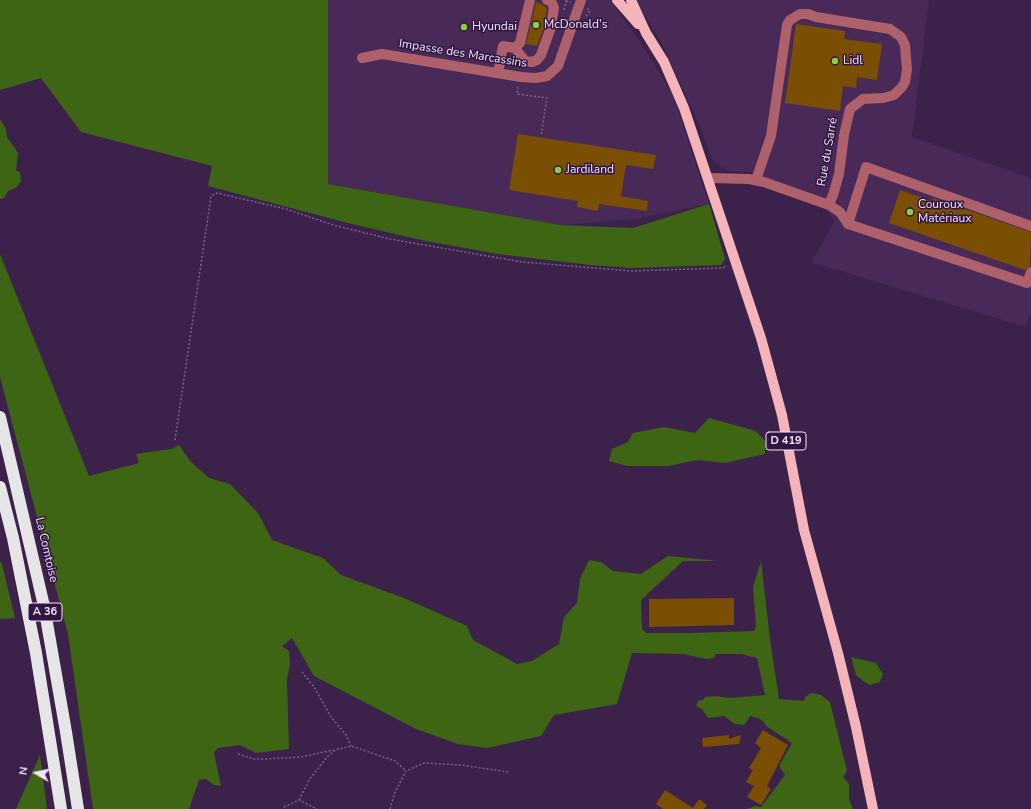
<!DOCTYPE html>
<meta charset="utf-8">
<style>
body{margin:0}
#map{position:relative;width:1031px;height:809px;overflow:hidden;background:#3c214b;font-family:"Nunito Sans",sans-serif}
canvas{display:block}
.north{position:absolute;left:16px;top:753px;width:40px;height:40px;-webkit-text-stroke:3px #311740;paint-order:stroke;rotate:279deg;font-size:11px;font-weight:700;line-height:16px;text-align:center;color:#f4e3fe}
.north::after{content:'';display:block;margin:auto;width:14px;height:18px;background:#f4e3fe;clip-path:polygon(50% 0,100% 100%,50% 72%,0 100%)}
</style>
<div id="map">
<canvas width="1031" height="809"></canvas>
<div class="north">N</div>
</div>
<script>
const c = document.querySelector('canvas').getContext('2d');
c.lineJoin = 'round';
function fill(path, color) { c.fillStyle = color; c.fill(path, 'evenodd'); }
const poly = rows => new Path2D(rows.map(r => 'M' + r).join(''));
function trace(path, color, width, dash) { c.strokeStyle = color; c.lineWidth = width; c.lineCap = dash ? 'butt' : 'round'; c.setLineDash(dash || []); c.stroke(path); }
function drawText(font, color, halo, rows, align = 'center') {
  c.font = font + ' "Nunito Sans",sans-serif'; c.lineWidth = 3; c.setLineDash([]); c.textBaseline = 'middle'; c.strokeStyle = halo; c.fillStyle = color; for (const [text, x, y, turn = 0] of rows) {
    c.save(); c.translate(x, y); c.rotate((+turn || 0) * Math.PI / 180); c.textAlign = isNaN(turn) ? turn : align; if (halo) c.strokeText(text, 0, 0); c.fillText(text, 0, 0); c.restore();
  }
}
fill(poly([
 [328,0,617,0,612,3,641,43,673,95,709,204,635,219,561,225,328,184],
 [636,0,929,0,912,137,1031,178,1031,312,1026,327,811,262,835,221,817,195,751,172,727,171,712,159,702,131,661,42]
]), '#482958');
fill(poly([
 [0,0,328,0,328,184,561,225,633,228,709,204,725,259,721,265,632,268,590,265,498,254,421,240,348,223,208,186,212,166,81,132,41,78,0,90],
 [0,119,6,129,7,137,18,153,16,171,20,172,21,181,17,187,8,191,4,198,0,199],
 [0,254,89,476,139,463,136,454,171,449,179,445,190,461,209,478,230,484,258,513,272,540,323,558,341,575,404,598,467,626,473,640,517,664,532,661,559,644,564,617,577,603,580,579,589,560,601,562,613,571,641,574,668,556,718,561,683,561,641,600,642,629,646,633,689,633,754,631,756,626,753,587,761,561,770,639,779,699,804,701,805,697,812,693,821,695,830,702,847,771,843,777,849,784,849,799,853,809,747,809,755,806,761,807,785,775,779,766,792,743,766,726,764,722,760,719,750,716,744,725,735,724,724,716,708,718,702,709,696,706,698,701,703,700,705,697,715,696,730,698,765,695,757,658,741,654,716,654,714,658,706,659,683,654,632,653,617,704,554,715,541,736,487,748,458,744,416,729,314,676,292,638,282,646,289,651,290,664,287,680,289,749,256,753,240,745,218,748,214,753,221,786,214,785,206,779,199,780,189,809,93,809,68,634,0,377],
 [709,418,756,431,765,441,765,454,725,463,698,460,668,466,627,466,609,461,612,449,628,442,633,433,664,427,695,433],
 [0,561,2,564,15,618,0,619],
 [851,657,876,663,883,674,880,682,870,685,863,681,856,675],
 [40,755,47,809,16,809]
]), '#3e6513');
fill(poly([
 [536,2,542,4,547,9,544,28,537,46,526,44],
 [796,24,845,31,844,39,882,44,877,80,857,77,856,88,843,86,840,111,785,103],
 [518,134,656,155,653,169,626,165,621,196,648,201,647,211,599,204,598,211,577,207,578,201,509,190],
 [900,190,932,201,933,198,1031,232,1030,266,1025,270,889,223],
 [734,598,734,625,649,627,649,599],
 [763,730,788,745,767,786,771,789,761,805,747,797,754,786,746,782,753,770,749,768,761,748,755,743],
 [729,735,729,739,741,735,739,744,703,747,702,738],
 [665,790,693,808,699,799,707,805,704,809,663,809,656,804]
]), '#7a4f04');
trace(poly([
 [566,1,571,2],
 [564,10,566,0],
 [586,16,590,11,587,8],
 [518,87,517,94,547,98,541,136],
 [175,440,211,196,217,193,286,209,333,225,390,239,522,262,631,271,722,268,727,266],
 [302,672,314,687,331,717,346,735,351,746],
 [238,754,254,759,265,759,301,757,333,750],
 [299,800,309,780,327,757,335,750,351,746,395,761,406,771],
 [284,807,299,800,317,809],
 [390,809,395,792,406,771,424,763,461,765,508,772]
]), '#7a6388', 1.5, [2, 2]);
trace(poly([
 [515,48,525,61,532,62,537,60,541,55,550,30,554,8,551,1,547,0],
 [362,58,382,54,521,77,536,78,547,76,558,66,581,0],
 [498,73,503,46,515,48,520,43,530,0],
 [709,178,749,179,764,182,829,205,840,212,848,224,1027,283,1031,272],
 [756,180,771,136,787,25,790,20,800,14,808,14,816,17,890,29,901,37,905,45,907,70,905,82,902,87,894,95,883,98,863,99,850,109,844,135,839,174,834,192,829,205],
 [848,224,866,167,1031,226]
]), '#ae616b', 10);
trace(poly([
 [617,0,638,24],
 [631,0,646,33,664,62,684,108,761,338,782,415,804,530,838,653,856,727,873,809]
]), '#f4b4ba', 10);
trace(poly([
 [0,417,44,606,66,732,78,809],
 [0,487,13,538,36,653,61,809]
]), '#e6e6e6', 12);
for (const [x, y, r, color] of [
 [536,25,4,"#8ace47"],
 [464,27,4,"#8ace47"],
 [835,61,4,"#8ace47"],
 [558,170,4,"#8ace47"],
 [910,212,4,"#8ace47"]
]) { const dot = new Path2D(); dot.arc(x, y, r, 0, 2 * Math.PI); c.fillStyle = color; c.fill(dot); trace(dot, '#311740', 1.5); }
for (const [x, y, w] of [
 [786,441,40],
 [45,612,34]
]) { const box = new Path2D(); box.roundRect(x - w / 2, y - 9, w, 18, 3); c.fillStyle = '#311740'; c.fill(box); trace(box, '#f4e3fe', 1); }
drawText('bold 11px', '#f4e3fe', null, [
 ["D 419",786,441],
 ["A 36",45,612]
]);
drawText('12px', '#f4e3fe', '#311740', [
 ["McDonald's",544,25],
 ["Hyundai",472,27],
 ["Lidl",843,61],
 ["Jardiland",566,170],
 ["Couroux",918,205],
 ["Matériaux",918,219]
], 'left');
drawText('12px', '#f4e3fe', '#311740', [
 ["Impasse des Marcassins",463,54,9],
 ["Rue du Sarré",828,152,-80],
 ["La Comtoise",46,550,77]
]);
</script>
